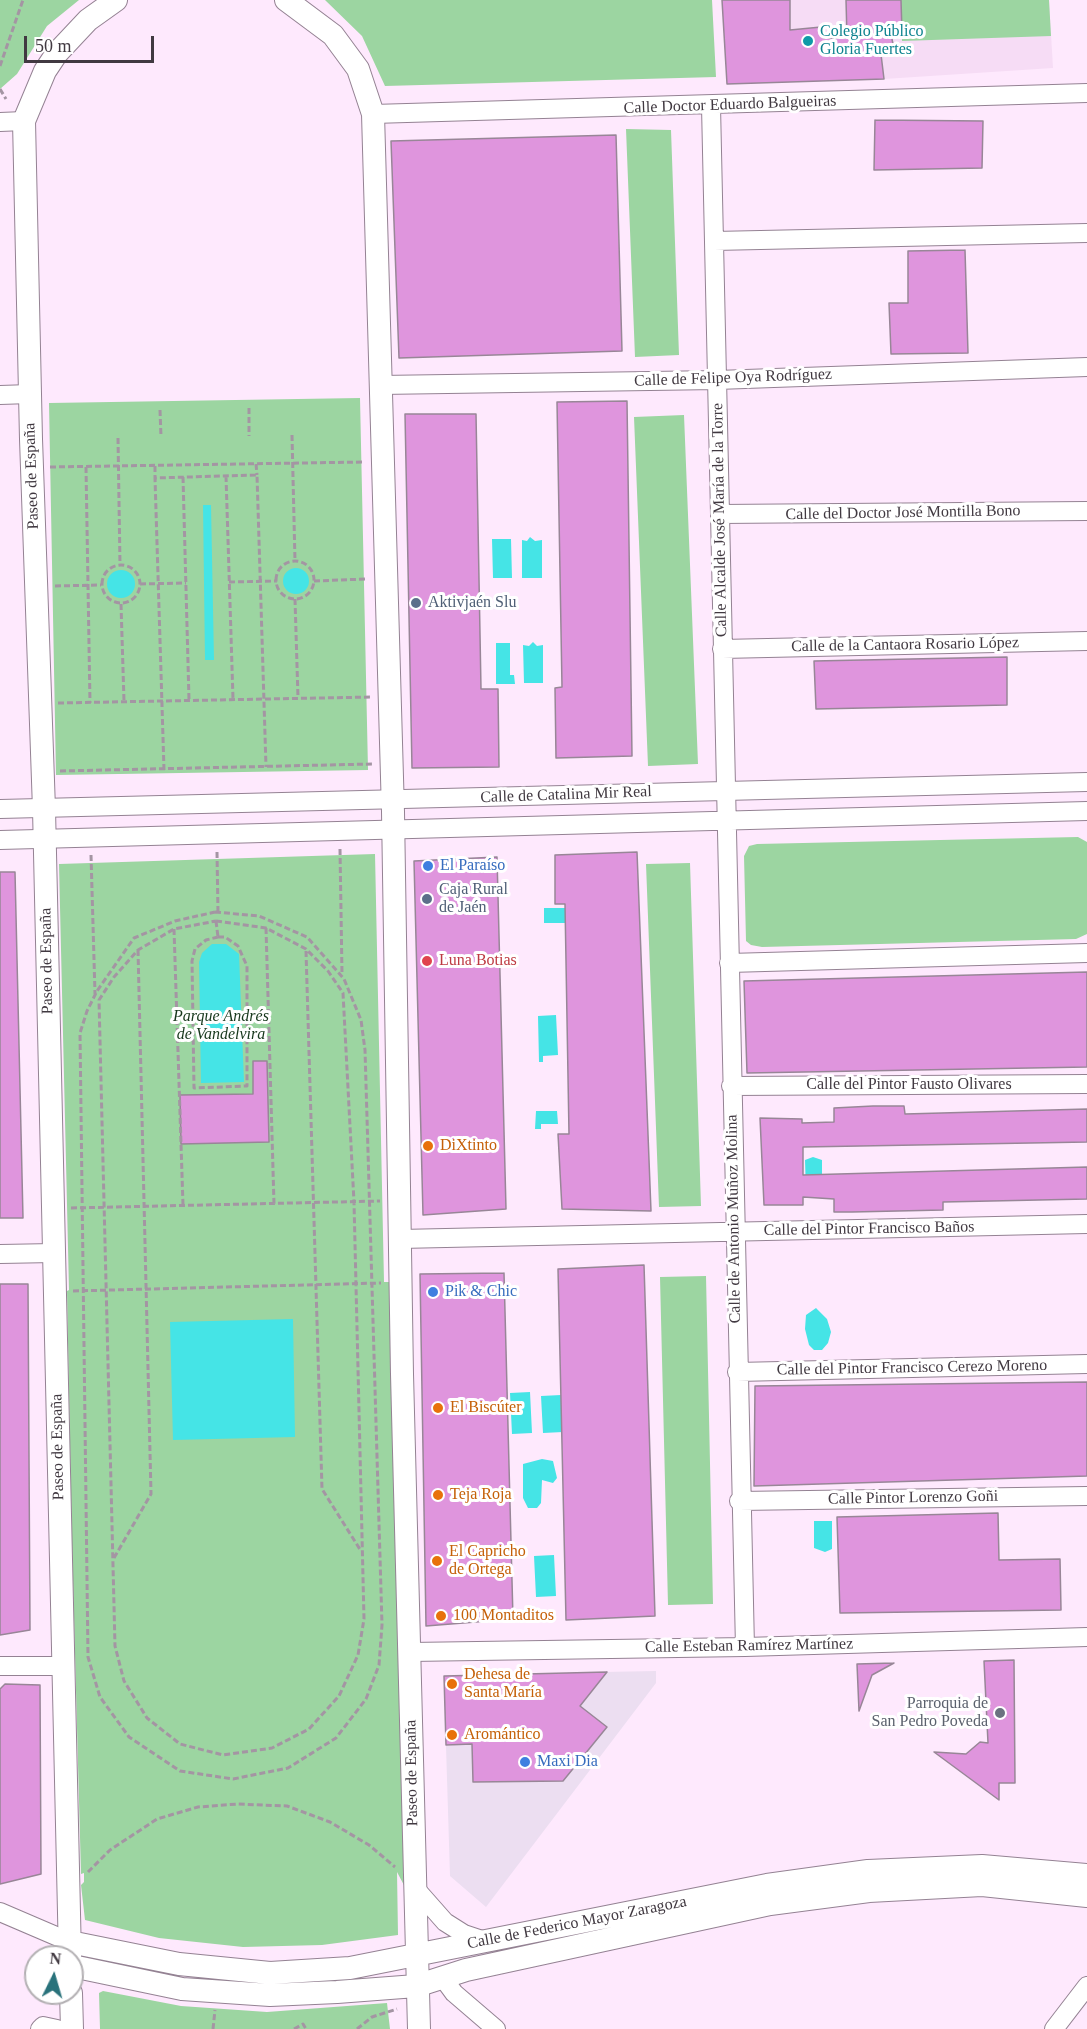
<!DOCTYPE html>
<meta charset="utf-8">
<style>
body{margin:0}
#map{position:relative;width:1087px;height:2029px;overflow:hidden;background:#fee9fd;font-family:"Times New Roman",serif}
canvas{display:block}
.north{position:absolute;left:24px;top:1945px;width:60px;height:60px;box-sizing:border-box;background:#fff;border:2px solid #b3b0b3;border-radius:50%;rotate:5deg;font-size:16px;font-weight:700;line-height:24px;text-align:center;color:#413941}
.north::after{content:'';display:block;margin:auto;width:21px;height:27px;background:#29727b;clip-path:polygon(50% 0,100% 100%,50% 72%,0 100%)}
.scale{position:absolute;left:24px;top:36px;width:130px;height:27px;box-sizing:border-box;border:3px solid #413941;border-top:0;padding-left:8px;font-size:18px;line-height:21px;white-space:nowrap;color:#413941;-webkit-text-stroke:4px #fff;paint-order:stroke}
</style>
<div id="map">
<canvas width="1087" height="2029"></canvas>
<div class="north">N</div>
<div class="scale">50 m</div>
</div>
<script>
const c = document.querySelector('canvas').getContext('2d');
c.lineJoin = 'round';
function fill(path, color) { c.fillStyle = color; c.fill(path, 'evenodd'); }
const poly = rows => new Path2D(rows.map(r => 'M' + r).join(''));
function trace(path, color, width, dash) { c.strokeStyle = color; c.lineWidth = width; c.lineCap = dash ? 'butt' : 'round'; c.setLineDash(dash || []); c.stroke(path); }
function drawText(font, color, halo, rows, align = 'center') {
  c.font = font + ' "Times New Roman",serif'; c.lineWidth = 6; c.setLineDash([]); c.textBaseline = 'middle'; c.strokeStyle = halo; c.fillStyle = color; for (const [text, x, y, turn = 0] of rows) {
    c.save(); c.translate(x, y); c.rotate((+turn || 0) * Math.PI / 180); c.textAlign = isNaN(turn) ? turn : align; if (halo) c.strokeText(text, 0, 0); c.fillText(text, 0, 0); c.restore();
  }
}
fill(poly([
 [656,1671,656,1683,486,1907,450,1876,446,1746,463,1744,462,1702,586,1698,603,1678,603,1672]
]), '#ecdef1');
fill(poly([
 [722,0,1049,0,1053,68,884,79,727,84]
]), '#f6dcf5');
fill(poly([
 [0,0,79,0,47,26,17,74,0,89],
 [325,0,712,0,716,77,385,86,362,36],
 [901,0,1049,0,1051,36,902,41],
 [626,129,671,130,679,355,635,357],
 [360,398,368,770,56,775,49,403],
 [684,415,698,764,648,766,634,417],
 [1078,837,1087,842,1087,934,1076,939,762,947,751,945,746,941,744,856,749,846,757,844],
 [375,854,384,1282,389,1282,406,1889,397,1872,398,1935,322,1945,243,1947,159,1938,85,1920,81,1885,84,1882,84,1873,81,1874,72,1543,67,1291,69,1290,59,864],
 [690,863,701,1206,659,1207,646,864],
 [706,1276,713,1604,668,1605,660,1277],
 [103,1991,181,2006,267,2012,387,2003,390,2029,100,2029,99,1993]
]), '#9cd5a1');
fill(poly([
 [203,505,211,505,214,660,205,660],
 [530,537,535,541,542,540,542,578,522,578,522,540,527,541],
 [492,539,511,539,512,578,493,578],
 '283 581a13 13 0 1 1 26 0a13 13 0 1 1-26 0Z',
 '107 584a14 14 0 1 1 28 0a14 14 0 1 1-28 0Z',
 [533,642,537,646,543,645,543,683,524,683,523,645,529,646],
 [496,643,510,643,510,675,514,675,515,684,496,684],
 [544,908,569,908,570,923,544,923],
 [212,944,226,944,239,954,244,1082,201,1083,199,962,202,953],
 [556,1015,558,1055,543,1056,543,1062,539,1062,538,1016],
 [536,1111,557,1111,558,1124,541,1124,541,1129,535,1129],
 [813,1157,822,1160,822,1192,806,1192,805,1160],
 [816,1308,827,1319,831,1332,828,1343,822,1350,814,1350,809,1345,805,1329,806,1315],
 [293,1319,295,1437,173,1440,170,1322],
 [530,1392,532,1433,512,1434,510,1393],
 [561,1395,563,1432,543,1433,541,1396],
 [542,1459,553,1461,557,1478,553,1483,542,1480,541,1503,537,1508,528,1508,523,1498,523,1464],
 [814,1521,832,1521,832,1549,825,1552,814,1548],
 [554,1555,556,1596,536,1597,534,1556]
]), '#45e4e6');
const building = poly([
 [722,0,790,0,790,30,821,27,823,38,847,38,846,0,901,0,902,32,891,34,893,44,880,46,884,79,727,84,722,0],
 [875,120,983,121,982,168,874,170,875,120],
 [616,135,622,351,399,358,391,141,616,135],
 [965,250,968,353,891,354,889,303,908,303,908,251,965,250],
 [627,401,632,756,556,758,555,688,562,687,557,402,627,401],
 [405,414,476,414,481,689,498,689,499,767,412,768,405,414],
 [1007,657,1007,705,816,709,814,661,1007,657],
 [637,852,651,1211,562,1209,558,1134,569,1134,565,904,555,904,555,855,637,852],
 [497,857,506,1209,423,1215,414,861,497,857],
 [0,872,15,872,23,1218,0,1218,0,872],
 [1087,972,1087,1067,747,1073,744,981,1087,972],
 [253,1061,267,1061,269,1142,181,1144,180,1095,253,1094,253,1061],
 [873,1106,904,1106,905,1114,1087,1109,1087,1142,803,1147,803,1175,1087,1167,1087,1199,943,1202,943,1210,852,1212,834,1212,834,1199,803,1197,803,1205,764,1205,760,1118,802,1119,802,1123,834,1122,834,1108,873,1106],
 [644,1265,655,1616,566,1620,558,1269,644,1265],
 [504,1273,513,1619,426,1626,420,1274,504,1273],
 [0,1284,28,1284,30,1630,0,1635,0,1284],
 [1087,1382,1087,1476,754,1486,755,1386,1087,1382],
 [998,1513,999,1560,1060,1559,1061,1610,840,1613,837,1517,998,1513],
 [1014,1660,1015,1783,999,1783,999,1800,934,1752,966,1754,980,1742,988,1743,984,1661,1014,1660],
 [894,1663,872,1675,859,1711,857,1664,894,1663],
 [607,1672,580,1706,607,1727,563,1781,473,1782,472,1744,446,1745,444,1676,607,1672],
 [5,1684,40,1685,41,1874,0,1884,0,1689,5,1684]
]);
fill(building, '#df95dd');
trace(building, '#988697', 1.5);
const minor = poly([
 [711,106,745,1647],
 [373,114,1087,93],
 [0,122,24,121],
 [714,241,1087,233],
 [380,385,717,380,1087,367],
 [0,395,30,394],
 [720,514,1087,511],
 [722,649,1087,641],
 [0,809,1087,782],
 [0,840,1087,811],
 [729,963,1087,953],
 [731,1086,1087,1084],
 [400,1239,1087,1224],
 [0,1254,54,1253],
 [737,1372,1087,1364],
 [739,1501,1087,1496],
 [410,1652,745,1647,1087,1637],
 [0,1666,65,1666],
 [415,1888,445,1922,464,1934,485,1941],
 [0,1912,70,1942],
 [443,1978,454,1993,496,2029],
 [40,2029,43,2026,57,2029],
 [1054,2029,1087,1986]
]);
const major = poly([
 [286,0,333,35,358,69,373,114,393,812,402,1374,419,2029],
 [70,1942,179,1964,270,1973,350,1968,767,1885,868,1871,982,1866,1087,1875],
 [70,1957,44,809,31,439,24,121,45,71,57,53,88,20,116,0],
 [72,1966,182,1989,270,1995,337,1992,416,1986,466,1970,770,1904,869,1891,982,1885,1087,1896],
 [71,1993,72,2029]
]);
trace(minor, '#948293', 20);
trace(major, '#948293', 24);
trace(poly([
 [0,66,23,0],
 [0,89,6,99],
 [249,408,249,436],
 [160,410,161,437],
 [292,435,295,561],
 [118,438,120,565],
 [256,464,257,475],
 [155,466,155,478],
 [50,467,364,462],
 [86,467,90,703],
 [226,476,233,699],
 [183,477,189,700],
 '276 580a19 19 0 1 1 38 0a19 19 0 1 1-38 0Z',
 '102 584a19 19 0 1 1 38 0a19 19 0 1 1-38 0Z',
 [314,581,366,579],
 [229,582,277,581],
 [140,584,186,583],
 [55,586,101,585],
 [295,599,298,698],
 [121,604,124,701],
 [58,703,372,697],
 [164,770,155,478,257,475,266,767],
 [60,771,372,764],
 [340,849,342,974],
 [217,852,218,913],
 [91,855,95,994],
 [215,912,259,916,307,937,344,979,361,1020,365,1050,382,1625,379,1665,366,1699,336,1738,288,1768,233,1779,180,1771,129,1737,100,1697,88,1657,80,1033,87,1011,97,991,134,938,175,921,215,912],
 [216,921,266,928,306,949,328,971,343,993,354,1202,364,1619,358,1655,339,1696,309,1729,272,1748,223,1755,180,1744,147,1718,124,1681,115,1646,99,1000,114,977,138,950,174,929,216,921],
 [216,921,218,937],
 [266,928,274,1204],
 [174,929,183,1205],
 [218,937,225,937,238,946,247,966,247,1086,194,1088,192,961,195,949,206,940,218,937],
 [306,951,322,1489,361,1551],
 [71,1208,380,1201],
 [73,1291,381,1283],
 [114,1558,151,1494,138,950],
 [88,1872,110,1850,157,1819,198,1807,238,1804,287,1806,330,1822,369,1845,395,1867],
 [213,2029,215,2010],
 [294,2029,303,2024,306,2029],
 [357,2029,372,2017,397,2009]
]), '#a495a3', 3, [6, 3]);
trace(minor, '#fff', 18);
trace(major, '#fff', 22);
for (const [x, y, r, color] of [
 [808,41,6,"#0f9aa8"],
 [416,603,6,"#5c6f8a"],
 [428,866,6,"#3f7fe0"],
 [427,899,6,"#5c6f8a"],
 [427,961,6,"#e0444e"],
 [428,1146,6,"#e8710a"],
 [433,1292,6,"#3f7fe0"],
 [438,1408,6,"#e8710a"],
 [438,1495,6,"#e8710a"],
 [437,1561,6,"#e8710a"],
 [441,1616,6,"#e8710a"],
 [452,1684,6,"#e8710a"],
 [1000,1713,6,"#6b7280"],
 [452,1735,6,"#e8710a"],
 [525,1762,6,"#3f7fe0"]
]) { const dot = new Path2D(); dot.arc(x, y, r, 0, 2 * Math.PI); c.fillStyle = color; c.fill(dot); trace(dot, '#fff', 2); }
drawText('16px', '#0d838f', '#fff', [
 ["Colegio Público",820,32],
 ["Gloria Fuertes",820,50]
], 'left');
drawText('16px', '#413941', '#fff', [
 ["Calle Doctor Eduardo Balgueiras",730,105,-2],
 ["Calle de Felipe Oya Rodríguez",733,378,-2],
 ["Paseo de España",32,476,-92],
 ["Calle del Doctor José Montilla Bono",903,513,-1],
 ["Calle Alcalde José María de la Torre",720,520,-91],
 ["Calle de la Cantaora Rosario López",905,645,-1],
 ["Calle de Catalina Mir Real",566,795,-2],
 ["Paseo de España",47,961,-91],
 ["Calle del Pintor Fausto Olivares",909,1085],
 ["Calle de Antonio Muñoz Molina",734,1219,-91],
 ["Calle del Pintor Francisco Baños",869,1229,-1],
 ["Calle del Pintor Francisco Cerezo Moreno",912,1368,-1],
 ["Paseo de España",58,1447,-91],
 ["Calle Pintor Lorenzo Goñi",913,1498,-1],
 ["Calle Esteban Ramírez Martínez",749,1646,-1],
 ["Paseo de España",412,1773,-91],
 ["Calle de Federico Mayor Zaragoza",577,1923,-11]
]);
drawText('16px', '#4e5e75', '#fff', [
 ["Aktivjaén Slu",428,603],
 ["Caja Rural",439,890],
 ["de Jaén",439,908]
], 'left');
drawText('16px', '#366cbe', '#fff', [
 ["El Paraíso",440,866],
 ["Pik & Chic",445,1292],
 ["Maxi Dia",537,1762]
], 'left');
drawText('16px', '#be3a42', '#fff', [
 ["Luna Botias",439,961]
], 'left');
drawText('italic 16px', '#17381c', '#fff', [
 ["Parque Andrés",221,1017],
 ["de Vandelvira",221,1035]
]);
drawText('16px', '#c56008', '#fff', [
 ["DiXtinto",440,1146],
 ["El Biscúter",450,1408],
 ["Teja Roja",450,1495],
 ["El Capricho",449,1552],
 ["de Ortega",449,1570],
 ["100 Montaditos",453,1616],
 ["Dehesa de",464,1675],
 ["Santa María",464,1693],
 ["Aromántico",464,1735]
], 'left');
drawText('16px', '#5b616d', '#fff', [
 ["Parroquia de",988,1704],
 ["San Pedro Poveda",988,1722]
], 'right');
</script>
